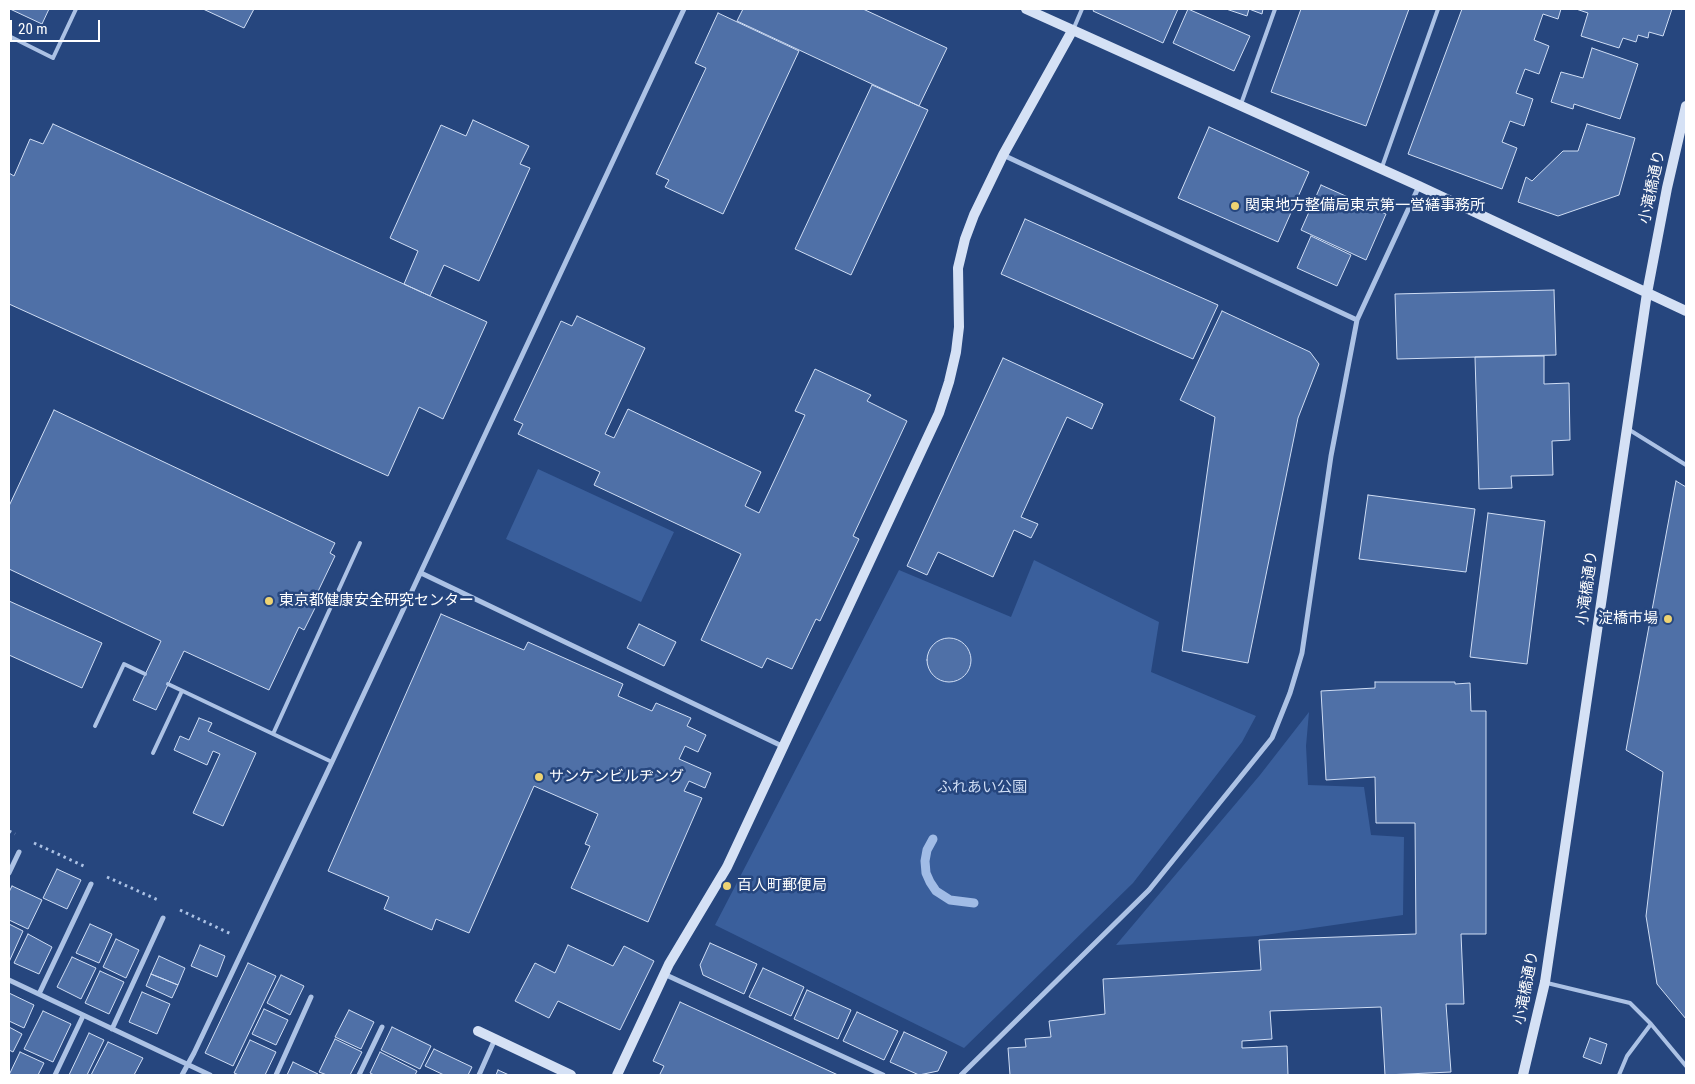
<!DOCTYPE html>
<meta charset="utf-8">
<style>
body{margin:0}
#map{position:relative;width:1695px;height:1084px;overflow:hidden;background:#26467e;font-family:"Roboto Condensed",sans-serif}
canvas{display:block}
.frame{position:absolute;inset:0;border:10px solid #fff;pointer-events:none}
.scale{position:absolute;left:10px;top:20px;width:90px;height:22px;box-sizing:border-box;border:2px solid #fff;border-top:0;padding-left:6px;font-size:15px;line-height:18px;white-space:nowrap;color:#fff;-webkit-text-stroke:4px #26467e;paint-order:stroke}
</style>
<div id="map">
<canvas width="1695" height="1084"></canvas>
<div class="frame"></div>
<div class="scale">20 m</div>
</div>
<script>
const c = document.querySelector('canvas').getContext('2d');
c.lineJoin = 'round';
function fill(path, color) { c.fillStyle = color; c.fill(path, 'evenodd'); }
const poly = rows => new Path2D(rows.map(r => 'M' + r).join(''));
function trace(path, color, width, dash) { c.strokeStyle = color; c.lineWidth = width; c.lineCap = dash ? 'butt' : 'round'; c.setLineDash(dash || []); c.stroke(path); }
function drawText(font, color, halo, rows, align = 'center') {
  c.font = font + ' "Roboto Condensed","Noto Sans JP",sans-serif'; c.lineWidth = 5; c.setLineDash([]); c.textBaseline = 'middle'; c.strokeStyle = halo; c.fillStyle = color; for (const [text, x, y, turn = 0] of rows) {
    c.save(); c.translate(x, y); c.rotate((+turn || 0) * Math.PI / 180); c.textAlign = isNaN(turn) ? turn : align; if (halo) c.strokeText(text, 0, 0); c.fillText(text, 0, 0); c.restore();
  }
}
fill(poly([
 [538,469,674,532,641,602,506,539],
 [1034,560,1159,622,1151,672,1256,716,1242,742,1133,883,964,1048,715,925,899,570,1011,617],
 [1309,712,1306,746,1308,785,1364,787,1371,835,1404,837,1403,915,1258,936,1116,945,1260,775]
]), '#3a5f9c');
trace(poly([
 [933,839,927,850,925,861,926,873,930,882,936,891,950,900,974,903]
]), '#a1bce6', 9);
const building = poly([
 [10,9,49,9,42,24,10,9],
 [203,9,254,9,244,28,203,9],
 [743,9,863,9,947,48,919,106,737,21,743,9],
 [1094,9,1178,9,1163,43,1093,11,1094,9],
 [1188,9,1250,36,1234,71,1173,43,1188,9],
 [1226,9,1263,9,1262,14,1249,9,1247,16,1226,9],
 [1301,9,1409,9,1366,126,1271,92,1301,9],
 [1462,9,1561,9,1558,19,1543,14,1534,40,1549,46,1539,74,1525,69,1516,93,1533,99,1524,126,1510,121,1502,142,1517,148,1502,189,1408,154,1462,9],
 [1576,9,1672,9,1663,36,1649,32,1648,38,1638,35,1636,42,1623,38,1619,48,1581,36,1588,13,1576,9],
 [718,13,799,51,723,214,665,187,669,180,656,174,706,68,695,63,718,13],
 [1592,48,1638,64,1620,119,1574,104,1573,109,1551,102,1561,72,1583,78,1592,48],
 [872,85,928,110,851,275,795,249,872,85],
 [473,120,529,146,520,164,530,168,479,281,444,265,430,296,404,284,418,251,390,238,441,125,466,136,473,120],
 [53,124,487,322,443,419,419,407,388,476,9,304,9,173,14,176,30,139,43,144,53,124],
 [1587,124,1635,138,1619,195,1558,216,1518,202,1526,177,1532,181,1563,151,1578,151,1587,124],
 [1209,127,1309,172,1278,242,1178,198,1209,127],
 [1321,185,1386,214,1366,260,1301,230,1321,185],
 [1025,219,1218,305,1193,359,1001,274,1025,219],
 [1311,236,1351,255,1337,286,1297,268,1311,236],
 [1554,290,1556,355,1397,359,1395,294,1554,290],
 [1222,311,1310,352,1319,364,1298,418,1248,663,1182,651,1215,417,1180,400,1222,311],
 [577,316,645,348,605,434,614,438,628,409,761,472,745,506,759,513,805,415,795,411,815,369,871,395,867,401,907,421,853,536,859,539,820,621,816,619,792,669,767,658,762,668,701,640,741,554,594,485,600,472,518,434,523,424,514,420,561,321,572,326,577,316],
 [1544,356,1544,384,1569,383,1570,440,1552,441,1553,475,1511,476,1512,488,1479,489,1475,357,1544,356],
 [1003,358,1103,404,1092,429,1067,417,1021,517,1038,524,1031,538,1014,530,993,577,938,552,927,575,907,566,1003,358],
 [54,410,335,543,330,553,335,556,311,606,315,608,304,630,299,627,269,690,184,651,156,710,133,700,161,641,9,569,9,506,54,410],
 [1676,481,1686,487,1686,1019,1657,984,1646,916,1663,772,1626,750,1676,481],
 [1368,495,1475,509,1466,572,1359,559,1368,495],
 [1488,513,1545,521,1527,664,1470,657,1488,513],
 [9,601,102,643,82,688,9,655,9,601],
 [441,614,524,650,528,642,623,684,618,696,652,711,656,703,691,718,687,726,706,735,698,752,685,746,679,759,711,773,705,788,689,781,684,791,702,798,648,922,571,888,590,846,585,844,598,814,534,786,469,933,436,919,432,930,384,909,389,897,328,871,441,614],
 [639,624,676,642,664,666,627,648,639,624],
 '927 660a22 22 0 1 1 44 0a22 22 0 1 1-44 0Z',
 [1375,682,1455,682,1455,684,1470,683,1471,711,1486,711,1486,934,1461,934,1464,1004,1446,1004,1451,1072,1385,1075,1381,1007,1270,1011,1272,1039,1242,1041,1242,1048,1287,1046,1288,1075,1010,1075,1008,1048,1026,1047,1025,1039,1051,1037,1049,1021,1105,1014,1103,979,1261,970,1259,940,1416,934,1415,823,1376,823,1375,777,1326,780,1321,691,1375,688,1375,682],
 [199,718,212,723,208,731,256,753,223,826,193,813,220,754,213,751,207,765,174,750,180,736,189,740,199,718],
 [57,869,81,880,67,909,43,898,57,869],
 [12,886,42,900,28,929,9,920,9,892,12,886],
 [9,924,23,931,9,962,9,924],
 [90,924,112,934,99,963,76,953,90,924],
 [28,934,52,947,39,974,14,963,28,934],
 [116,939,139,950,126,978,103,967,116,939],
 [710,943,757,964,744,994,703,975,700,965,710,943],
 [200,945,225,956,217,977,191,966,200,945],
 [568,945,613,966,624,946,654,961,620,1030,558,1001,549,1018,515,1001,535,963,555,973,568,945],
 [159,956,185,968,178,985,151,974,159,956],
 [72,957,96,968,81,999,57,987,72,957],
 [248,963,276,976,233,1066,205,1053,248,963],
 [763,968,804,987,791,1016,749,997,763,968],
 [100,971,124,982,109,1014,85,1003,100,971],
 [151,974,178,985,172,998,146,986,151,974],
 [281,975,304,986,290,1015,267,1003,281,975],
 [807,990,851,1010,838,1039,794,1019,807,990],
 [142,992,170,1004,157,1034,129,1022,142,992],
 [9,993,34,1005,24,1028,9,1021,9,993],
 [680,1002,838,1075,662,1075,660,1074,664,1066,653,1061,680,1002],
 [264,1009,288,1020,276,1045,252,1034,264,1009],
 [349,1010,374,1022,361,1049,335,1037,349,1010],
 [43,1011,71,1024,53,1062,24,1049,43,1011],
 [857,1012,898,1031,884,1060,843,1041,857,1012],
 [9,1027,22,1034,13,1052,9,1050,9,1027],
 [392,1027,431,1046,420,1069,381,1050,392,1027],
 [904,1032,947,1052,938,1071,919,1075,890,1062,904,1032],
 [89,1033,104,1040,87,1075,69,1075,89,1033],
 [1590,1038,1607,1044,1601,1064,1583,1057,1590,1038],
 [335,1039,362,1052,350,1075,327,1075,319,1072,335,1039],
 [250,1040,276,1052,265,1075,239,1075,234,1073,250,1040],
 [108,1042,143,1058,134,1075,91,1075,108,1042],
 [434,1049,472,1067,468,1075,444,1075,425,1066,434,1049],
 [20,1052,44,1063,38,1075,9,1075,20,1052],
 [380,1052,417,1071,415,1075,374,1075,370,1073,380,1052],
 [293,1062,318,1074,317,1075,287,1075,293,1062],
 [498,1070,509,1075,496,1075,498,1070]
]);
fill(building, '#4f70a7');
trace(building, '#cfddf4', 1);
trace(poly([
 [9,831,15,834],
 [34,843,86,867],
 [107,877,158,900],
 [180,910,231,934]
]), '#acc2e5', 3, [2.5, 4]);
trace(poly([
 [1073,30,1082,9],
 [9,36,53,58,76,9],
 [1241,104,1275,9],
 [1382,167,1438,9],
 [1628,429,1686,465],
 [168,684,332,762],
 [95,726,124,664,145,674],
 [273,734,360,543],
 [153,753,182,691],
 [1547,983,1630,1003,1651,1024,1686,1066],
 [1619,1075,1627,1056,1651,1024]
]), '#acc2e5', 4);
trace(poly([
 [1003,155,1357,320],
 [421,573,784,747],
 [9,873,19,852],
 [664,974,883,1075],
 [9,980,210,1075],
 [39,994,91,884],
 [112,1029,163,918],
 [55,1075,83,1016],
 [182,1075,194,1053,332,762,684,9],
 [276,1075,311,997],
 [359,1075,382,1027],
 [479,1075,495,1039],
 [961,1075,1149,890,1272,738,1290,693,1302,653,1331,456,1357,320,1419,186]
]), '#acc2e5', 5);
trace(poly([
 [1026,9,1419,186,1686,311],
 [478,1031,571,1075],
 [617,1075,669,964,727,867,939,413,949,382,956,352,959,327,958,268,965,239,974,215,1003,155,1072,31],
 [1523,1075,1545,982,1647,293,1667,188,1686,106]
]), '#d5e1f5', 10);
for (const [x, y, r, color] of [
 [1235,206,5,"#eed372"],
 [269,601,5,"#eed372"],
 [1668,619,5,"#eed372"],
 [539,777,5,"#eed372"],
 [727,886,5,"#eed372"]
]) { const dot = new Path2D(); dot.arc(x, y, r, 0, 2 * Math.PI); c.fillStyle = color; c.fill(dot); trace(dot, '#26467e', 2); }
drawText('15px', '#fff', '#26467e', [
 ["小滝橋通り",1653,187,-78],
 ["小滝橋通り",1588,588,-82],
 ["小滝橋通り",1527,988,-79]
]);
drawText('15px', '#fff', '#26467e', [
 ["関東地方整備局東京第一営繕事務所",1245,206],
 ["東京都健康安全研究センター",279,601],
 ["淀橋市場",1658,619,"right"],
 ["サンケンビルヂング",549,777],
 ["百人町郵便局",737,886]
], 'left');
drawText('15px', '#cfddf4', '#26467e', [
 ["ふれあい公園",982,788]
]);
</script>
